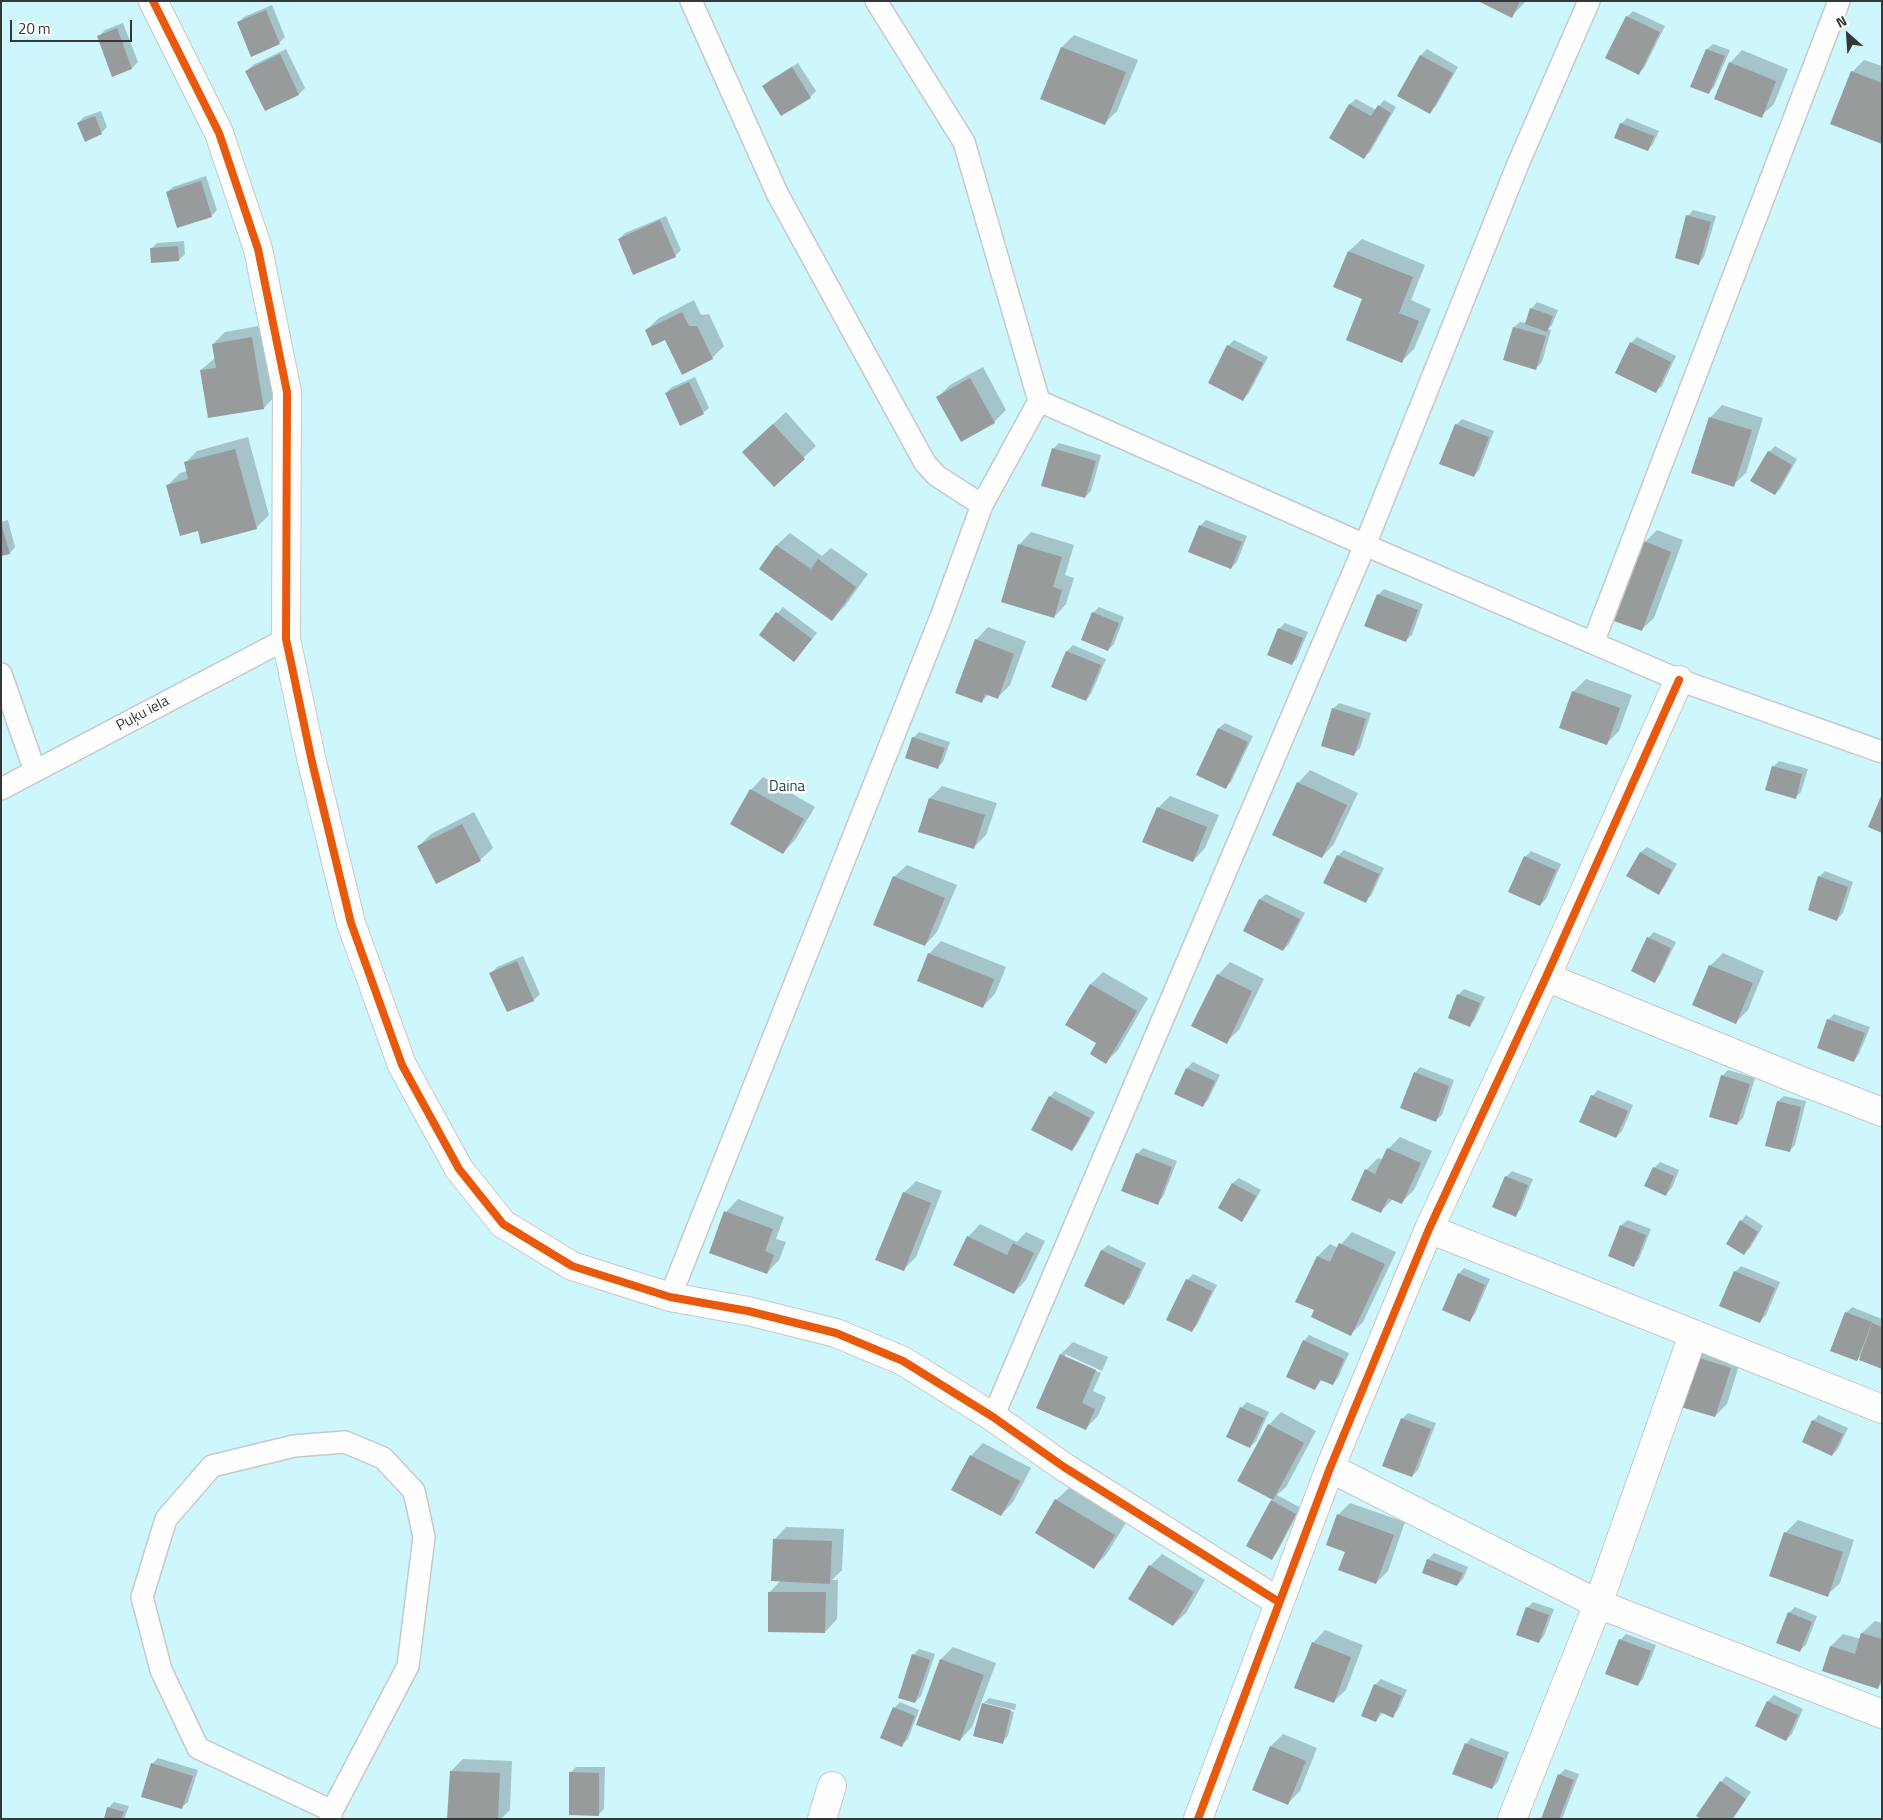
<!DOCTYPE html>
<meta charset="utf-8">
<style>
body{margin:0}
#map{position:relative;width:1883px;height:1820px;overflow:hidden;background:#f5fafb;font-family:"Titillium Web",sans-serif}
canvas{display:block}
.frame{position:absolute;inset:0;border:2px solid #333738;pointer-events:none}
.north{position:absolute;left:1823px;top:10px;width:50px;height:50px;-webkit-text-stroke:4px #fff;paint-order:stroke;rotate:334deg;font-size:14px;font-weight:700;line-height:20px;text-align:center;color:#333738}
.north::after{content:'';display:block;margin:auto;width:18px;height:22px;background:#333738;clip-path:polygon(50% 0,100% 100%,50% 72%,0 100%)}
.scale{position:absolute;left:10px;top:20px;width:122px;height:22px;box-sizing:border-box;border:2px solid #333738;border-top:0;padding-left:6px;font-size:15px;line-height:18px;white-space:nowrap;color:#333738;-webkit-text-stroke:4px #fff;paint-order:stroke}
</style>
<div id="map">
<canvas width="1883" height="1820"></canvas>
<div class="frame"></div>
<div class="north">N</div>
<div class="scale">20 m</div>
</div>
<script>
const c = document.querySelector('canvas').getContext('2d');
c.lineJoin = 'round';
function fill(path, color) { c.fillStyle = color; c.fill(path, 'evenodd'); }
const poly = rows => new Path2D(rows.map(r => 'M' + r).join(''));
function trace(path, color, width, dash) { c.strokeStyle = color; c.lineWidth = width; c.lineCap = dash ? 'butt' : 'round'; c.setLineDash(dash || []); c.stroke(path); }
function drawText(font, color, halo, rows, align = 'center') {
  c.font = font + ' "Titillium Web",sans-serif'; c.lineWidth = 5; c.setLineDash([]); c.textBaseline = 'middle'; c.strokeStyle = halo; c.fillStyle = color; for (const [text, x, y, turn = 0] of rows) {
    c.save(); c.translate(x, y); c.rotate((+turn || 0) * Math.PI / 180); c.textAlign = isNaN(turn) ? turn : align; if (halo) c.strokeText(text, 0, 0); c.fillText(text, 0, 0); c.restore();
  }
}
fill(poly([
 [1,1,1882,1,1882,1819,1,1819]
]), '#cdf6fd');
fill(poly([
 [1481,1,1526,1,1512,16],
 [272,5,285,37,279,43,239,22,244,17],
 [1633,11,1665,26,1644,68,1638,73,1627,17],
 [123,23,138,62,132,68,113,75,99,36,105,30],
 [1074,35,1138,60,1117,111,1105,123,1042,98,1062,47],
 [1713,44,1730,50,1714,87,1708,93,1692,86,1707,49],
 [286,49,305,88,299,94,265,110,247,71,253,65],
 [1427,49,1458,67,1436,106,1430,112,1399,95,1421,55],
 [1742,50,1788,69,1774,104,1761,116,1730,63],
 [1864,60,1882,66,1882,143,1852,72],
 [798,63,816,91,810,97,781,114,764,86,770,80],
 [1356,99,1376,110,1384,100,1396,107,1370,152,1364,157,1330,138,1350,104],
 [101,111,107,127,101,133,78,123,84,117],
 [1627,118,1659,131,1653,144,1648,150,1621,124],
 [206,176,217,210,211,216,167,192,173,187],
 [1693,210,1716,216,1704,257,1699,263,1688,216],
 [666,216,681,250,675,256,619,239,625,233],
 [1362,239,1425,265,1411,300,1431,309,1414,349,1402,361,1364,298,1335,287,1349,251],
 [184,241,185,254,179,260,151,249,157,243],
 [694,300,701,315,709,314,724,346,712,358,646,330,659,318],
 [1537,302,1558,310,1552,325,1548,329,1551,330,1542,362,1536,368,1514,327,1520,322,1526,323,1532,308],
 [264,325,276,395,264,408,201,370,215,358,213,344,225,332],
 [1637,337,1676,356,1662,386,1656,391,1631,343],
 [1234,340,1268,357,1249,393,1243,399,1228,346],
 [983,367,1006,410,994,422,938,397,950,385],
 [695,377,709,408,703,413,666,393,672,387],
 [1722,405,1763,418,1746,473,1733,485,1710,418],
 [786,412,816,446,774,485,756,440],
 [1462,419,1494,431,1479,470,1474,476,1456,425],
 [248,437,269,515,256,528,198,530,168,485,180,473,187,471,185,463,197,451],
 [1059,443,1101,455,1091,491,1085,497,1053,449],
 [1775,446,1797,459,1781,488,1775,494,1769,452],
 [8,520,15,547,10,553,1,555,1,522],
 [1206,520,1247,536,1237,562,1231,568,1200,526],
 [1657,530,1683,540,1654,618,1641,630,1645,542],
 [1031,532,1074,545,1065,575,1074,578,1066,604,1054,617,1019,545],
 [790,533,822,556,831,548,868,574,844,607,832,619,761,569,777,545],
 [1384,589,1423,604,1412,635,1406,640,1378,595],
 [783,607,817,633,794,660,761,634],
 [1099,607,1124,617,1114,644,1108,650,1093,613],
 [1285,623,1308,632,1297,658,1292,664,1279,629],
 [988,627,1026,641,1010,685,997,698,989,694,982,701,976,640],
 [1073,645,1106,659,1091,694,1086,700,1053,686,1067,651],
 [1586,679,1632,695,1619,731,1607,743,1573,692],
 [1339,703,1371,713,1360,748,1354,754,1333,709],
 [1225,723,1253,736,1231,782,1225,787,1219,728],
 [919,732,950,742,943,762,937,768,913,738],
 [1779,761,1808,769,1801,792,1795,798,1773,767],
 [1310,770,1358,793,1334,844,1322,857,1298,783],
 [763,777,815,807,795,840,783,853,751,790],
 [942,786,997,803,986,835,974,847,930,798],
 [1170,796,1219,815,1205,848,1193,861,1158,808],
 [474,812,493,848,480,860,419,846,431,834],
 [1647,847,1677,864,1664,887,1658,893,1627,875,1641,852],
 [1344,850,1384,868,1371,896,1365,901,1338,856],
 [1531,851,1561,864,1546,899,1540,905,1525,857],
 [907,865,957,885,937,932,925,945,894,877],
 [1825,871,1853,882,1843,913,1837,919,1819,877],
 [1266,894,1305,913,1289,944,1283,950,1244,931,1260,899],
 [1654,932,1676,942,1660,975,1654,981,1648,938],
 [941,941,1006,967,995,994,983,1006,929,954],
 [1723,953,1764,971,1748,1010,1736,1022,1710,966],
 [523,956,540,994,534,1000,508,1011,491,973,497,967],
 [1230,962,1264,979,1239,1030,1226,1042,1218,975],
 [1103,972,1148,998,1118,1050,1106,1062,1098,1043,1067,1025,1091,984],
 [1464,989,1485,997,1475,1019,1470,1025,1458,995],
 [1834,1014,1870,1027,1859,1054,1854,1060,1828,1020],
 [1193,1062,1220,1075,1208,1100,1202,1106,1175,1093,1187,1068],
 [1420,1067,1454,1080,1442,1115,1436,1120,1415,1073],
 [1728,1070,1755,1078,1743,1118,1737,1124,1722,1076],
 [1598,1090,1633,1105,1622,1131,1616,1137,1592,1096],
 [1055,1091,1095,1112,1077,1144,1072,1150,1050,1097],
 [1784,1096,1806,1101,1795,1145,1789,1151,1778,1101],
 [1400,1137,1432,1151,1414,1190,1402,1202,1393,1199,1380,1212,1366,1170,1378,1158,1383,1160,1388,1149],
 [1143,1148,1177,1161,1163,1197,1157,1203,1137,1154],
 [1660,1162,1679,1170,1672,1188,1666,1194,1654,1168],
 [1512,1171,1533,1179,1521,1209,1515,1215,1506,1177],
 [1239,1178,1261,1190,1247,1214,1242,1220,1220,1208,1233,1183],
 [916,1181,942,1191,916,1257,903,1270,904,1193],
 [738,1199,784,1217,776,1239,786,1242,779,1260,767,1273,726,1212],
 [1746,1215,1763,1226,1750,1248,1744,1253,1741,1221],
 [1627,1220,1651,1229,1639,1259,1633,1265,1621,1226],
 [980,1224,1017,1242,1026,1232,1045,1241,1026,1280,1014,1293,968,1237],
 [1352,1232,1396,1252,1363,1322,1351,1334,1316,1310,1297,1301,1318,1256,1330,1244,1338,1248],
 [1108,1245,1146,1263,1130,1298,1124,1303,1086,1285,1102,1250],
 [1741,1266,1780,1282,1766,1315,1760,1321,1735,1272],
 [1464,1268,1490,1279,1475,1314,1470,1320,1459,1274],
 [1193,1274,1217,1285,1197,1325,1192,1331,1187,1280],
 [1852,1307,1882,1319,1882,1368,1862,1355,1857,1359,1846,1313],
 [1309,1335,1349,1353,1338,1378,1333,1384,1322,1379,1315,1389,1304,1341],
 [1073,1342,1108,1357,1102,1371,1065,1354,1065,1357,1101,1373,1093,1391,1106,1397,1098,1416,1085,1429,1061,1354],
 [1704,1344,1742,1356,1727,1404,1715,1416,1676,1404],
 [1247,1402,1269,1412,1256,1441,1250,1447,1241,1408],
 [1281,1412,1316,1431,1286,1487,1277,1495,1301,1508,1277,1552,1272,1558,1272,1501,1274,1499,1239,1481,1269,1425],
 [1408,1413,1436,1423,1418,1470,1412,1476,1402,1419],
 [1819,1415,1848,1428,1838,1449,1832,1455,1813,1421],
 [983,1443,1031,1468,1013,1502,1001,1515,971,1456],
 [1069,1488,1126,1523,1106,1555,1094,1567,1056,1500],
 [1350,1503,1405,1522,1388,1571,1376,1583,1347,1551,1338,1515],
 [1798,1520,1854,1540,1840,1583,1827,1595,1785,1533],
 [786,1527,844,1529,842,1570,832,1580,838,1580,837,1619,825,1632,770,1592,781,1580,774,1540],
 [1434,1553,1468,1567,1463,1579,1457,1585,1423,1572,1428,1559],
 [1162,1554,1205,1580,1186,1613,1173,1625,1150,1566],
 [1533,1602,1554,1609,1544,1636,1539,1642,1527,1608],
 [1795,1607,1817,1616,1806,1645,1800,1650,1789,1613],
 [1875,1621,1882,1623,1882,1683,1878,1687,1824,1671,1831,1646,1843,1634,1861,1639,1862,1633],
 [1325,1630,1363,1645,1346,1690,1333,1702,1313,1643],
 [1626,1634,1656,1645,1643,1679,1637,1685,1620,1640],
 [953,1647,996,1663,972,1727,960,1740,941,1659],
 [919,1649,935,1654,921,1696,915,1702,913,1655],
 [1381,1679,1407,1690,1398,1710,1392,1716,1383,1712,1376,1721,1375,1685],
 [1774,1695,1803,1709,1792,1734,1786,1740,1757,1725,1768,1701],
 [989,1698,1016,1704,1015,1710,985,1703,985,1705,1014,1712,1008,1736,1002,1742,983,1704],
 [900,1702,919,1710,908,1739,902,1745,894,1708],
 [1283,1734,1317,1748,1300,1791,1287,1804,1271,1746],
 [1471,1738,1509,1752,1498,1782,1492,1788,1466,1744],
 [158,1758,198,1770,188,1802,182,1807,152,1764],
 [463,1759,512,1761,510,1810,501,1819,449,1819,451,1771],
 [576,1767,605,1767,604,1809,598,1815,570,1773],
 [1565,1769,1579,1774,1562,1819,1542,1819,1559,1775],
 [1726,1776,1751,1792,1733,1819,1703,1819,1721,1782],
 [114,1802,129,1806,124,1819,105,1819,108,1808]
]), '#0003');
fill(poly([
 [1478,1,1520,1,1512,18],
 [266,10,280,44,251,57,237,22],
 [1626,16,1660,32,1639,75,1605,58],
 [117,28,132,69,112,77,97,36],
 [1061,47,1126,72,1105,125,1040,99],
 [1706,49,1725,56,1709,94,1690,87],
 [280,54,299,95,265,111,245,71],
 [1420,55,1453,73,1430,114,1397,96],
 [1729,62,1776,81,1762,118,1714,99],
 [792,67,811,98,781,116,762,86],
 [1851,71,1882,83,1882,144,1830,124],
 [1349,104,1371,116,1378,105,1391,113,1364,159,1329,138],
 [95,116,102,134,85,142,77,123],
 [1620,123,1654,136,1648,151,1614,138],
 [201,181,212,217,177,228,166,192],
 [1686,215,1711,222,1699,265,1675,258],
 [660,220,676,257,633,275,618,239],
 [178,246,179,261,151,263,150,248],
 [1348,251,1413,277,1399,313,1419,321,1402,363,1346,340,1362,299,1333,287],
 [1530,308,1553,316,1547,332,1525,324],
 [682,312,689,326,697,326,713,359,682,375,665,340,652,346,645,330],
 [1513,327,1546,336,1536,370,1503,360],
 [252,337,264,409,208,418,200,370,216,368,212,344],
 [1630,342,1671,362,1656,393,1615,373],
 [1227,345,1263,363,1243,401,1208,383],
 [970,378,995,423,961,442,936,397],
 [689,382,704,414,680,426,665,393],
 [1709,417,1752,430,1734,487,1691,473],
 [773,424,805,459,774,487,742,452],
 [1455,424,1489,437,1474,477,1439,464],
 [1052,448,1096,461,1085,498,1041,486],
 [235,449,257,529,201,544,198,531,180,536,166,485,188,479,184,462],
 [1768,451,1792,465,1775,495,1750,481],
 [1,523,10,554,1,556],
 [1199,525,1242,542,1231,569,1188,552],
 [1644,541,1671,552,1642,631,1614,621],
 [1018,544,1062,557,1053,587,1062,590,1054,618,1001,602],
 [776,545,811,569,818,559,856,587,832,621,759,569],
 [1377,594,1418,610,1406,642,1364,626],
 [776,612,812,639,794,662,759,635],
 [1092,612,1119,623,1108,651,1081,640],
 [1278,628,1303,638,1292,665,1267,655],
 [975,639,1014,654,998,699,985,694,982,703,955,693],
 [1066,651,1101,665,1086,701,1051,687],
 [1572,691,1620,708,1607,745,1559,728],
 [1332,708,1366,719,1354,756,1321,746],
 [1218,728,1248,742,1226,789,1196,775],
 [912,737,945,748,938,769,905,758],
 [1772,766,1802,774,1796,799,1765,790],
 [1297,782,1347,805,1322,858,1272,835],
 [750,789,804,819,783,854,730,824],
 [1882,794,1882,833,1868,827],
 [929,798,985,815,974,849,918,832],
 [1157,807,1207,827,1193,862,1142,842],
 [462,824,481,861,436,884,417,846],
 [1640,852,1672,870,1659,895,1626,876],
 [1337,855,1379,874,1366,903,1323,883],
 [1524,856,1556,870,1540,906,1508,892],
 [893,876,945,898,925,946,873,925],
 [1818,876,1848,887,1837,921,1808,910],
 [1259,899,1300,919,1283,951,1243,931],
 [1647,937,1671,948,1655,983,1631,971],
 [928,953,994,979,983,1008,917,981],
 [517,961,534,1001,507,1012,489,973],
 [1709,965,1753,983,1736,1024,1692,1005],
 [1217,974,1252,991,1227,1044,1191,1026],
 [1090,984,1137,1011,1106,1064,1090,1054,1096,1043,1065,1025],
 [1457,994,1480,1003,1470,1027,1448,1018],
 [1827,1019,1865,1033,1854,1062,1817,1048],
 [1186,1068,1215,1081,1203,1107,1174,1094],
 [1414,1072,1449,1086,1436,1122,1400,1108],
 [1721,1075,1750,1084,1737,1125,1709,1117],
 [1591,1095,1628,1111,1616,1138,1579,1122],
 [1049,1096,1090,1118,1072,1151,1031,1130],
 [1777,1101,1801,1107,1790,1152,1765,1146],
 [1387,1148,1421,1163,1402,1204,1388,1198,1381,1213,1351,1200,1365,1169,1375,1174],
 [1136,1153,1172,1167,1158,1205,1121,1191],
 [1653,1167,1674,1176,1666,1196,1644,1186],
 [1505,1176,1528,1185,1516,1217,1492,1207],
 [1232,1183,1256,1196,1242,1222,1218,1208],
 [903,1192,931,1203,904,1271,875,1260],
 [724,1211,773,1229,765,1251,774,1255,767,1274,709,1253],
 [1740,1220,1758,1232,1744,1255,1726,1244],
 [1620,1225,1646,1235,1634,1267,1608,1256],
 [967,1236,1007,1255,1013,1243,1034,1253,1014,1294,953,1265],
 [1339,1243,1385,1264,1351,1336,1311,1317,1314,1310,1295,1302,1317,1256,1330,1262],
 [1101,1250,1141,1269,1124,1305,1084,1286],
 [1734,1271,1775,1288,1760,1323,1719,1306],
 [1458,1273,1485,1285,1470,1322,1442,1310],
 [1186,1279,1212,1291,1192,1332,1166,1320],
 [1845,1312,1872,1322,1857,1361,1830,1351],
 [1872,1323,1882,1327,1882,1369,1859,1360],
 [1303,1340,1344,1359,1333,1385,1320,1380,1315,1390,1286,1377],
 [1060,1354,1096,1370,1082,1403,1095,1409,1086,1430,1036,1408],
 [1690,1355,1731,1368,1715,1417,1674,1405],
 [1240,1407,1264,1418,1250,1448,1226,1437],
 [1401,1418,1431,1429,1412,1477,1382,1466],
 [1812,1420,1843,1434,1832,1456,1802,1442],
 [1268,1424,1304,1443,1273,1500,1237,1481],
 [970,1455,1020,1481,1001,1516,951,1490],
 [1055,1499,1115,1535,1094,1569,1035,1533],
 [1271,1500,1296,1514,1272,1560,1246,1546],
 [1337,1514,1394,1535,1376,1584,1338,1570,1345,1552,1326,1545],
 [1784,1532,1843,1552,1828,1597,1769,1576],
 [773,1539,832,1541,830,1584,771,1581],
 [1427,1559,1463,1573,1457,1586,1422,1573],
 [1149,1565,1194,1592,1173,1626,1128,1599],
 [768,1592,826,1592,825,1633,768,1632],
 [1526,1607,1549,1615,1539,1643,1516,1635],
 [1788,1612,1812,1622,1800,1652,1776,1643],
 [1861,1633,1882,1639,1882,1677,1878,1689,1822,1671,1830,1646,1855,1654],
 [1619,1639,1651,1651,1638,1686,1605,1674],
 [1312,1642,1351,1657,1334,1703,1294,1688],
 [912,1654,930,1660,915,1703,898,1698],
 [940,1659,984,1675,960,1741,916,1725],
 [1374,1684,1402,1696,1393,1718,1380,1712,1376,1722,1361,1716],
 [1767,1701,1798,1715,1786,1741,1755,1726],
 [982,1703,1011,1710,1003,1744,973,1736],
 [893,1707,915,1716,902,1747,880,1738],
 [1465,1743,1504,1758,1492,1789,1452,1774],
 [1270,1746,1306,1761,1288,1805,1252,1790],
 [151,1763,193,1776,182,1809,141,1797],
 [450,1771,500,1773,498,1819,447,1819],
 [569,1772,599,1773,599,1816,569,1815],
 [1558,1774,1574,1780,1559,1819,1541,1819],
 [1720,1781,1746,1799,1732,1819,1701,1819,1696,1816],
 [107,1807,124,1812,121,1819,104,1819]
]), '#979b9c');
const service = poly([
 [691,1,778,195,925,463,937,476,982,505],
 [1039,401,1365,545,1679,680,1882,752],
 [1593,643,1839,1],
 [1,674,35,771],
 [1,789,286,639],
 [670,1297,941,617,982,505,1039,401,964,142,876,1],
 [993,1417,1365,545,1518,164,1589,1],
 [330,1819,332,1811,408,1666,424,1537,414,1491,383,1458,345,1442,294,1446,212,1466,166,1519,142,1597,161,1670,198,1748,332,1811]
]);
const minor = poly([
 [153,1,219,133,258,249,287,392,286,639,312,762,351,923,402,1065,459,1169,503,1224,572,1266,670,1297,748,1311,836,1333,903,1361,993,1417,1064,1467,1279,1602],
 [1546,977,1799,1080,1882,1112],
 [1429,1229,1882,1409],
 [1330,1468,1598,1604,1882,1714],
 [822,1819,832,1786],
 [1198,1819,1330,1468,1429,1229,1546,977,1679,680],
 [1512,1819,1598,1604,1693,1335]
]);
trace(service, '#c5c9ca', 24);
trace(minor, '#c5c9ca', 30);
trace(service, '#fefefe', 21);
trace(minor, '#fefefe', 28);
trace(poly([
 [153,1,219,133,258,249,287,392,286,639,312,762,351,923,402,1065,459,1169,503,1224,572,1266,670,1297,748,1311,836,1333,903,1361,993,1417,1064,1467,1279,1602],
 [1198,1819,1330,1468,1429,1229,1546,977,1679,680]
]), '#e8590c', 8);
drawText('15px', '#333738', '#fff', [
 ["Puķu iela",143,714,-28]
]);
drawText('15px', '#1e4a50', '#fff', [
 ["Daina",787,787]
]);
</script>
